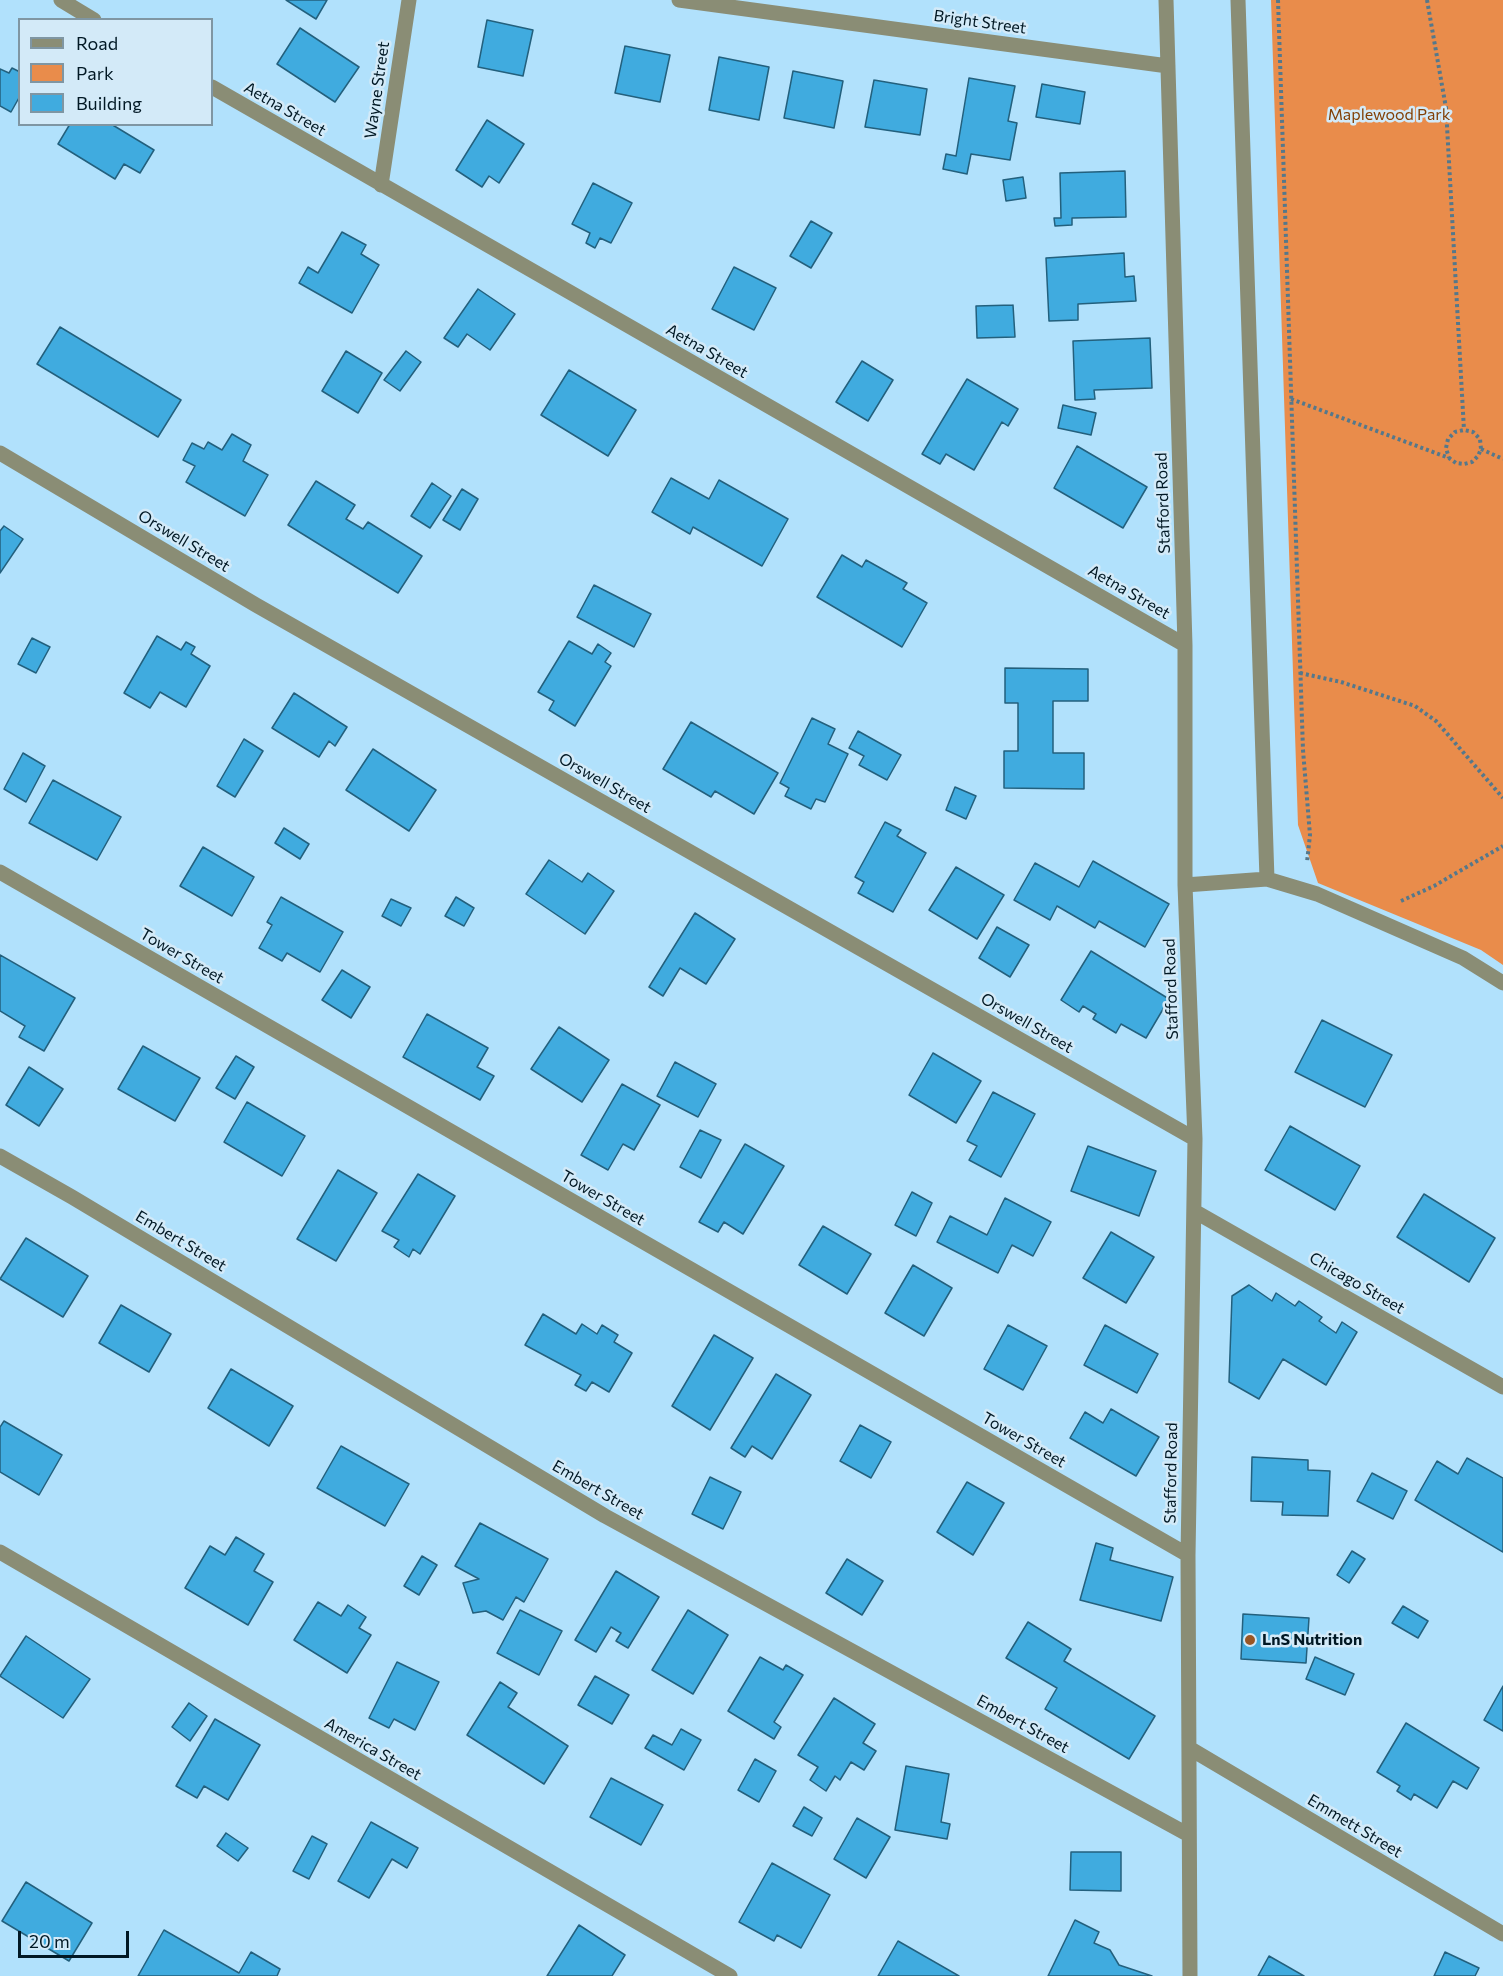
<!DOCTYPE html>
<style>
body{margin:0}
#map{position:relative;width:1503px;height:1976px;overflow:hidden;background:#b1e1fc;font-family:Commissioner,sans-serif}
canvas{display:block}
.legend{position:absolute;left:18px;top:18px;width:195px;height:108px;box-sizing:border-box;background:#d3eaf8;border:2px solid #7f96a3;margin:0;padding:8px 10px;list-style:none;font-size:18px;color:#011824}
.legend li{display:flex;align-items:center;gap:12px;height:30px}
.legend b{width:30px;border:2px solid #7f96a3}
.scale{position:absolute;left:18px;top:1931px;width:111px;height:27px;box-sizing:border-box;border:3px solid #011824;border-top:0;padding-left:8px;font-size:18px;line-height:21px;white-space:nowrap;color:#011824;-webkit-text-stroke:4px #d3eaf8;paint-order:stroke}
</style>
<div id="map">
<canvas width="1503" height="1976"></canvas>
<ul class="legend">
<li><b style="height:8px;background:#8a8d75"></b>Road</li>
<li><b style="height:16px;background:#e98c4b"></b>Park</li>
<li><b style="height:16px;background:#40abdf"></b>Building</li>
</ul>
<div class="scale">20 m</div>
</div>
<script>
const c = document.querySelector('canvas').getContext('2d');
c.lineJoin = 'round';
function fill(path, color) { c.fillStyle = color; c.fill(path, 'evenodd'); }
const poly = rows => new Path2D(rows.map(r => 'M' + r).join(''));
function trace(path, color, width, dash) { c.strokeStyle = color; c.lineWidth = width; c.lineCap = dash ? 'butt' : 'round'; c.setLineDash(dash || []); c.stroke(path); }
function drawText(font, color, halo, rows, align = 'center') {
  c.font = font + ' Commissioner,sans-serif'; c.lineWidth = 5; c.setLineDash([]); c.textBaseline = 'middle'; c.strokeStyle = halo; c.fillStyle = color; for (const [text, x, y, turn = 0] of rows) {
    c.save(); c.translate(x, y); c.rotate((+turn || 0) * Math.PI / 180); c.textAlign = isNaN(turn) ? turn : align; if (halo) c.strokeText(text, 0, 0); c.fillText(text, 0, 0); c.restore();
  }
}
fill(poly([
 [1271,0,1503,0,1503,965,1481,950,1318,883,1298,825]
]), '#e98c4b');
const building = poly([
 [286,0,327,0,316,19,286,0],
 [487,20,533,30,523,76,478,67,487,20],
 [300,28,359,67,335,102,277,64,300,28],
 [625,46,670,55,660,102,615,93,625,46],
 [719,57,769,67,759,120,709,110,719,57],
 [12,68,20,72,20,96,11,112,0,106,0,69,9,73,12,68],
 [793,71,843,81,834,128,784,118,793,71],
 [969,78,1015,86,1008,121,1017,123,1010,160,971,154,967,174,943,169,946,154,956,156,969,78],
 [874,80,927,89,920,135,865,127,874,80],
 [1042,84,1085,92,1080,124,1036,117,1042,84],
 [487,120,524,144,499,183,489,176,482,187,456,170,487,120],
 [70,124,111,124,154,150,140,173,124,164,115,179,58,144,70,124],
 [1125,171,1126,217,1072,218,1072,225,1055,226,1054,218,1061,218,1060,173,1125,171],
 [1023,177,1026,198,1006,201,1003,180,1023,177],
 [593,183,632,203,611,243,600,238,595,248,586,243,590,233,572,224,593,183],
 [811,221,832,233,811,268,790,256,811,221],
 [342,232,366,245,361,254,379,265,352,313,299,283,308,267,318,273,342,232],
 [1124,253,1125,277,1134,276,1136,301,1078,304,1078,320,1049,321,1046,258,1124,253],
 [734,267,776,288,754,330,712,309,734,267],
 [478,289,515,314,490,350,467,334,458,347,444,338,478,289],
 [1013,305,1015,337,977,338,976,306,1013,305],
 [60,327,181,400,158,437,37,364,60,327],
 [1150,338,1152,388,1094,390,1095,399,1075,400,1073,341,1150,338],
 [346,351,382,373,358,413,322,391,346,351],
 [406,351,421,362,400,391,384,380,406,351],
 [862,361,893,380,868,421,836,402,862,361],
 [569,370,636,410,608,456,541,415,569,370],
 [967,379,1018,409,1008,426,1002,422,974,470,946,454,940,464,922,454,967,379],
 [1063,405,1096,413,1091,435,1058,428,1063,405],
 [232,434,251,445,243,461,268,475,245,516,186,482,195,466,183,460,192,443,204,449,208,442,222,450,232,434],
 [1077,446,1147,487,1123,528,1054,488,1077,446],
 [671,478,709,499,719,480,788,519,762,566,693,527,690,534,652,512,671,478],
 [316,481,355,505,346,519,363,529,368,522,422,556,398,593,288,525,316,481],
 [432,483,451,496,430,528,411,516,432,483],
 [462,489,478,499,460,530,443,520,462,489],
 [4,526,23,539,0,573,0,531,4,526],
 [842,555,862,567,866,560,907,583,903,589,927,603,902,647,817,597,842,555],
 [594,585,651,614,634,647,577,617,594,585],
 [157,636,181,650,186,642,195,647,191,654,210,666,186,707,160,692,150,708,124,693,157,636],
 [32,638,50,647,36,673,18,664,32,638],
 [569,641,592,654,598,644,611,653,605,662,611,666,575,726,549,710,554,701,538,692,569,641],
 [1005,668,1088,669,1088,701,1053,701,1053,753,1084,753,1084,789,1004,788,1004,751,1018,751,1018,703,1005,703,1005,668],
 [294,693,347,727,335,746,329,741,319,757,272,728,294,693],
 [812,718,835,729,828,744,848,754,825,802,816,799,811,809,785,796,789,788,780,783,812,718],
 [691,722,778,773,754,814,715,791,711,797,663,769,691,722],
 [858,731,901,755,887,780,859,765,864,756,849,748,858,731],
 [244,739,263,751,235,797,217,786,244,739],
 [373,749,436,790,409,831,346,790,373,749],
 [23,753,45,766,26,802,4,789,23,753],
 [53,780,121,817,97,860,29,823,53,780],
 [955,787,976,796,966,819,946,810,955,787],
 [885,822,901,830,897,836,926,853,893,912,858,893,864,882,855,877,885,822],
 [284,828,309,844,300,859,275,843,284,828],
 [203,847,254,877,232,916,180,886,203,847],
 [549,860,582,882,588,873,614,891,585,934,526,894,549,860],
 [1093,861,1169,904,1145,947,1099,921,1095,928,1057,906,1050,920,1014,900,1035,863,1079,887,1093,861],
 [956,867,1004,895,977,939,929,910,956,867],
 [281,897,343,932,320,972,287,953,282,961,259,948,272,925,267,922,281,897],
 [456,897,474,908,464,926,445,916,456,897],
 [391,899,411,908,401,926,382,916,391,899],
 [695,913,735,939,706,984,680,968,663,996,649,987,695,913],
 [997,927,1029,945,1010,977,979,958,997,927],
 [1091,951,1169,999,1146,1038,1121,1024,1116,1033,1093,1019,1096,1014,1083,1006,1079,1012,1061,1000,1091,951],
 [0,955,75,998,44,1051,19,1037,25,1026,0,1011,0,955],
 [342,970,370,987,351,1018,322,1000,342,970],
 [427,1014,488,1048,477,1067,494,1076,480,1100,403,1057,427,1014],
 [1322,1020,1392,1055,1365,1107,1295,1072,1322,1020],
 [559,1027,609,1060,582,1102,531,1069,559,1027],
 [143,1046,200,1078,175,1121,118,1089,143,1046],
 [933,1053,981,1081,956,1123,909,1095,933,1053],
 [236,1056,254,1067,235,1099,216,1088,236,1056],
 [675,1062,716,1084,698,1117,657,1096,675,1062],
 [29,1067,63,1089,39,1126,6,1105,29,1067],
 [622,1084,660,1105,634,1150,623,1144,608,1170,581,1155,622,1084],
 [993,1092,1035,1114,1001,1177,969,1160,977,1146,967,1141,993,1092],
 [247,1102,305,1136,282,1176,224,1142,247,1102],
 [1290,1126,1360,1166,1335,1210,1265,1170,1290,1126],
 [700,1130,721,1140,701,1178,680,1167,700,1130],
 [745,1144,784,1166,743,1234,724,1222,718,1232,699,1222,745,1144],
 [1088,1146,1156,1171,1139,1216,1071,1191,1088,1146],
 [338,1170,377,1193,336,1261,297,1239,338,1170],
 [418,1174,455,1196,420,1254,413,1249,409,1257,394,1247,399,1240,382,1231,418,1174],
 [912,1192,932,1203,916,1236,895,1225,912,1192],
 [1424,1194,1495,1238,1469,1282,1397,1237,1424,1194],
 [1005,1198,1051,1222,1033,1256,1012,1245,998,1273,937,1242,950,1216,987,1235,1005,1198],
 [823,1226,871,1254,847,1294,799,1265,823,1226],
 [1111,1232,1154,1257,1126,1303,1083,1278,1111,1232],
 [26,1238,88,1276,63,1317,0,1279,26,1238],
 [913,1265,952,1288,924,1336,885,1313,913,1265],
 [1249,1285,1272,1301,1276,1293,1295,1306,1299,1301,1322,1317,1319,1321,1336,1333,1342,1322,1357,1332,1326,1385,1283,1359,1259,1399,1229,1382,1232,1296,1249,1285],
 [121,1305,171,1334,149,1372,99,1343,121,1305],
 [543,1314,576,1334,582,1324,597,1334,602,1325,618,1335,614,1342,632,1353,609,1392,592,1382,586,1391,575,1385,581,1375,525,1345,543,1314],
 [1008,1325,1047,1346,1023,1390,984,1369,1008,1325],
 [1105,1325,1158,1354,1137,1393,1084,1365,1105,1325],
 [714,1335,753,1358,710,1430,672,1406,714,1335],
 [231,1369,293,1406,269,1446,208,1408,231,1369],
 [776,1374,811,1395,772,1459,752,1446,745,1457,731,1448,776,1374],
 [1111,1409,1159,1437,1136,1476,1070,1438,1085,1412,1103,1423,1111,1409],
 [4,1421,62,1455,39,1495,0,1472,0,1427,4,1421],
 [860,1425,891,1442,871,1478,840,1461,860,1425],
 [341,1446,409,1484,385,1526,317,1488,341,1446],
 [1252,1457,1308,1460,1308,1470,1330,1471,1328,1516,1282,1515,1283,1502,1251,1501,1252,1457],
 [1467,1458,1503,1478,1503,1552,1415,1500,1437,1461,1458,1474,1467,1458],
 [1372,1473,1407,1491,1393,1519,1357,1501,1372,1473],
 [710,1477,741,1492,723,1529,692,1514,710,1477],
 [967,1482,1004,1503,973,1555,937,1532,967,1482],
 [480,1523,548,1559,524,1602,516,1597,503,1620,486,1611,473,1613,463,1583,479,1579,455,1566,480,1523],
 [236,1537,264,1554,254,1571,273,1582,248,1625,185,1588,210,1546,225,1555,236,1537],
 [1096,1543,1113,1548,1110,1560,1173,1577,1161,1621,1080,1600,1096,1543],
 [1352,1551,1365,1559,1349,1583,1337,1575,1352,1551],
 [422,1556,437,1565,419,1595,404,1586,422,1556],
 [847,1559,883,1581,862,1615,826,1593,847,1559],
 [616,1571,659,1597,628,1648,616,1641,621,1633,611,1627,596,1652,575,1640,616,1571],
 [318,1602,341,1616,348,1605,366,1617,359,1628,371,1635,347,1673,294,1640,318,1602],
 [1403,1606,1428,1621,1418,1638,1392,1623,1403,1606],
 [520,1610,562,1631,539,1675,497,1653,520,1610],
 [688,1610,728,1635,693,1694,652,1670,688,1610],
 [1243,1614,1309,1618,1306,1663,1241,1659,1243,1614],
 [1028,1622,1071,1649,1064,1661,1155,1716,1129,1759,1045,1709,1057,1688,1006,1658,1028,1622],
 [26,1636,90,1679,63,1718,0,1676,26,1636],
 [760,1657,783,1670,786,1665,803,1675,774,1722,781,1727,774,1739,728,1711,760,1657],
 [1315,1657,1354,1674,1345,1695,1306,1679,1315,1657],
 [397,1662,439,1682,415,1730,394,1719,389,1728,369,1718,397,1662],
 [595,1676,629,1695,612,1724,578,1705,595,1676],
 [500,1682,517,1693,508,1707,568,1746,544,1784,467,1735,500,1682],
 [1503,1686,1503,1731,1484,1720,1503,1686],
 [834,1698,875,1724,863,1743,876,1751,864,1770,851,1762,840,1780,835,1776,826,1791,810,1780,818,1767,798,1755,834,1698],
 [189,1703,207,1716,190,1741,172,1727,189,1703],
 [215,1719,260,1745,228,1800,204,1786,197,1798,176,1786,215,1719],
 [1406,1723,1479,1768,1467,1789,1453,1781,1437,1808,1414,1794,1411,1800,1397,1791,1400,1786,1377,1772,1406,1723],
 [681,1729,701,1740,684,1770,645,1748,653,1735,672,1745,681,1729],
 [755,1759,776,1771,759,1802,738,1790,755,1759],
 [906,1766,949,1774,941,1822,950,1824,947,1839,895,1830,906,1766],
 [611,1778,663,1805,641,1845,590,1817,611,1778],
 [804,1807,822,1818,812,1836,793,1826,804,1807],
 [857,1818,890,1837,866,1878,834,1859,857,1818],
 [371,1822,418,1848,407,1868,392,1859,369,1898,338,1881,371,1822],
 [226,1833,248,1848,238,1861,217,1846,226,1833],
 [312,1836,327,1844,309,1879,293,1871,312,1836],
 [1071,1852,1121,1852,1121,1891,1070,1890,1071,1852],
 [772,1863,830,1895,801,1948,777,1935,774,1941,739,1922,772,1863],
 [26,1882,92,1923,69,1961,2,1921,26,1882],
 [1075,1920,1099,1932,1094,1943,1110,1950,1119,1965,1152,1976,1048,1976,1075,1920],
 [579,1925,625,1955,612,1976,547,1976,579,1925],
 [164,1930,239,1973,251,1952,280,1969,277,1976,138,1976,164,1930],
 [898,1941,959,1976,878,1976,898,1941],
 [1445,1952,1479,1968,1475,1976,1434,1976,1445,1952],
 [1269,1956,1304,1976,1258,1976,1269,1956]
]);
fill(building, '#40abdf');
trace(building, '#23607d', 1.5);
trace(poly([
 [1278,0,1303,750,1310,835,1307,862],
 [1427,0,1446,108,1464,430],
 [1291,399,1449,458,1456,463,1464,464,1472,462,1478,456,1481,449,1480,439,1473,432,1464,430,1455,432,1448,439,1446,448,1449,458],
 [1481,449,1503,459],
 [1300,673,1341,682,1415,706,1436,721,1503,798],
 [1401,901,1434,886,1503,846]
]), '#55788b', 4, [3, 3]);
trace(poly([
 [61,0,94,20],
 [679,0,1168,66],
 [1166,0,1185,645,1185,885,1195,1139,1188,1555,1190,1976],
 [1238,0,1267,879],
 [212,87,1185,645],
 [381,185,409,0],
 [0,453,256,605,1195,1139],
 [0,872,1188,1555],
 [1185,885,1267,879,1317,894,1463,958,1503,983],
 [0,1156,72,1197,605,1516,1189,1835],
 [1194,1211,1503,1387],
 [0,1552,730,1976],
 [1189,1748,1503,1934]
]), '#8a8d75', 15);
for (const [x, y, r, color] of [
 [1250,1640,6,"#995626"]
]) { const dot = new Path2D(); dot.arc(x, y, r, 0, 2 * Math.PI); c.fillStyle = color; c.fill(dot); trace(dot, '#d3eaf8', 2); }
drawText('16px', '#011824', '#d3eaf8', [
 ["Bright Street",980,22,8],
 ["Wayne Street",377,90,-82],
 ["Aetna Street",285,109,30],
 ["Aetna Street",707,351,30],
 ["Stafford Road",1163,503,-92],
 ["Orswell Street",184,541,31],
 ["Aetna Street",1129,592,30],
 ["Orswell Street",605,783,30],
 ["Tower Street",182,956,30],
 ["Stafford Road",1171,989,-92],
 ["Orswell Street",1027,1023,30],
 ["Tower Street",603,1198,30],
 ["Embert Street",181,1241,31],
 ["Chicago Street",1357,1283,30],
 ["Tower Street",1024,1440,30],
 ["Stafford Road",1171,1473,-89],
 ["Embert Street",598,1490,30],
 ["Embert Street",1023,1724,29],
 ["America Street",373,1749,30],
 ["Emmett Street",1355,1826,31]
]);
drawText('16px', '#824006', '#d3eaf8', [
 ["Maplewood Park",1389,115]
]);
drawText('bold 16px', '#011824', '#d3eaf8', [
 ["LnS Nutrition",1262,1640]
], 'left');
</script>
